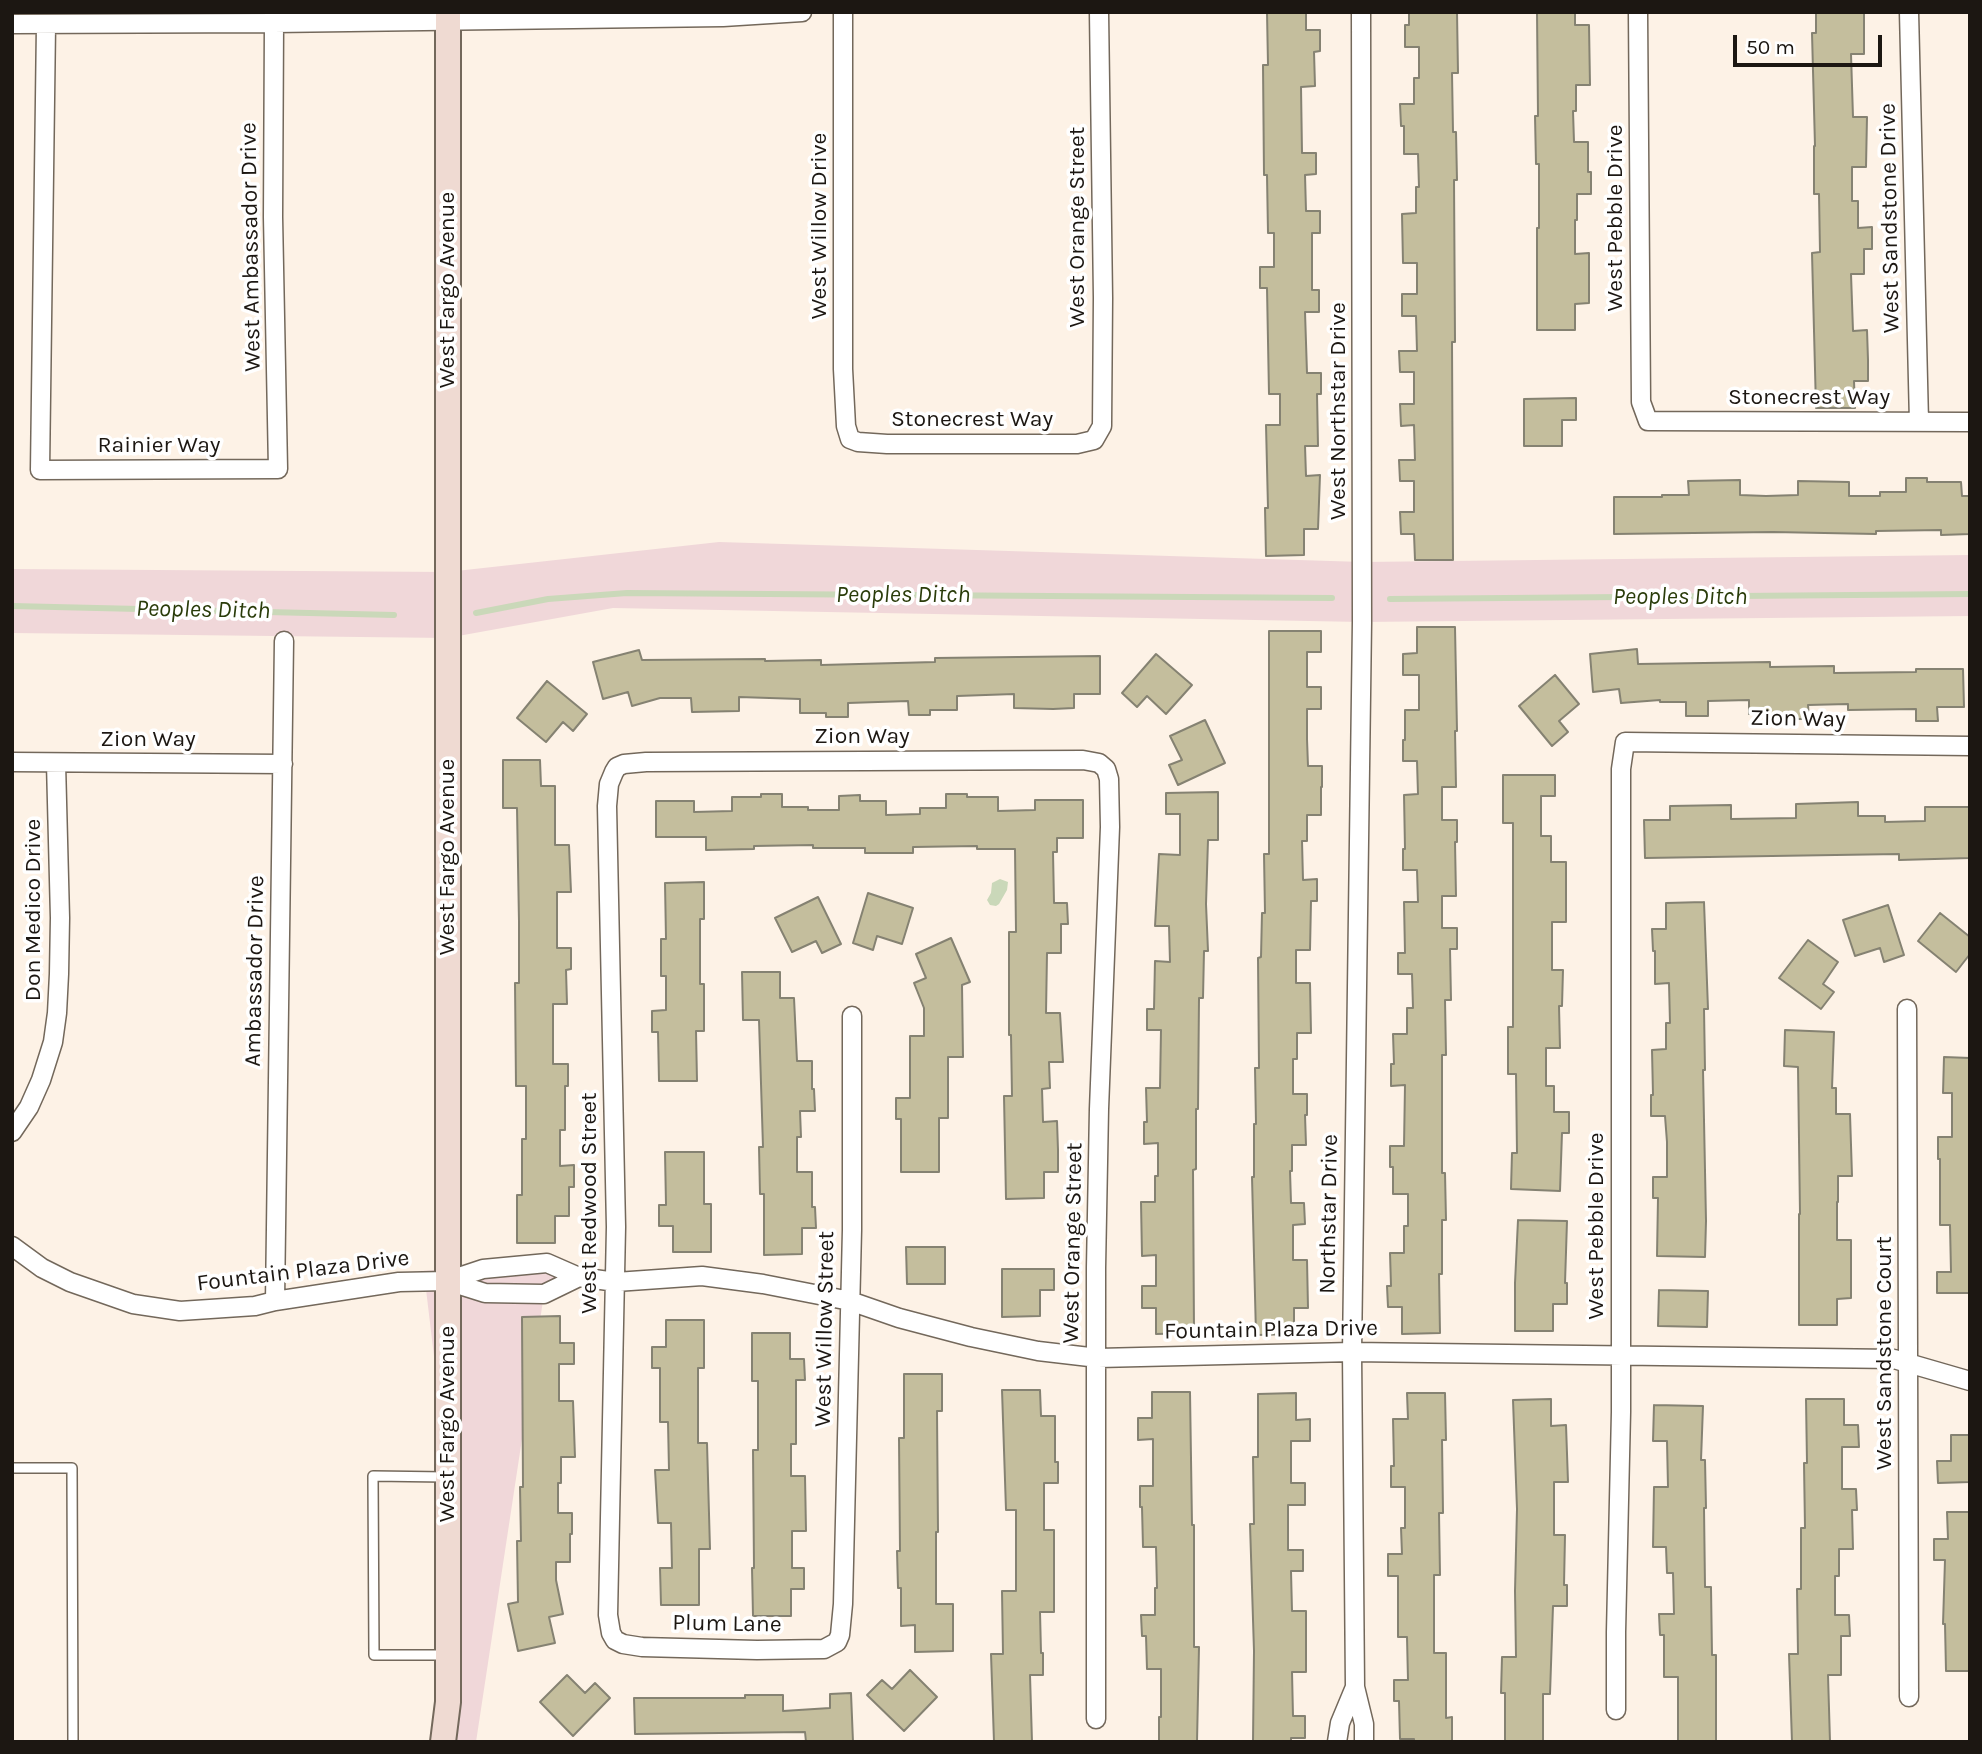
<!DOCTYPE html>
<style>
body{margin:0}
#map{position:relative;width:1982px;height:1754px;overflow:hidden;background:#fdf2e6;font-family:Karla,sans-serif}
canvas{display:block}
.frame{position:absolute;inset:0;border:14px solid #1c1712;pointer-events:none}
.scale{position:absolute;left:1733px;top:35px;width:149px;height:32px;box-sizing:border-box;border:4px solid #1c1712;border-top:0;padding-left:9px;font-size:21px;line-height:24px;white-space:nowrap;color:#1c1712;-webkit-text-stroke:5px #fff;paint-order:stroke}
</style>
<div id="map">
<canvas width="1982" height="1754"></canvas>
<div class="frame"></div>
<div class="scale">50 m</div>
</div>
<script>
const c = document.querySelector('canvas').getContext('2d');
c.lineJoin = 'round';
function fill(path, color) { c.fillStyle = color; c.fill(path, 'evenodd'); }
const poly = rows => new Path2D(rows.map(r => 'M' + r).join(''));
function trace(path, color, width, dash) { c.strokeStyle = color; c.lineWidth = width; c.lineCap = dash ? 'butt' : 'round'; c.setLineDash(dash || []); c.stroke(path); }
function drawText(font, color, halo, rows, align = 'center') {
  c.font = font + ' Karla,sans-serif'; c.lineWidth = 7; c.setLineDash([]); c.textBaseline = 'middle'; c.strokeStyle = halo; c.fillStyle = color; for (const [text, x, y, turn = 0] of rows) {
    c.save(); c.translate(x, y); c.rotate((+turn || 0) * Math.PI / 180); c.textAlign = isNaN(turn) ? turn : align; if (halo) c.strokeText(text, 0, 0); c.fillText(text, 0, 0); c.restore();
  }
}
fill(poly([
 [719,542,1363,562,1970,555,1970,616,1362,622,613,608,447,638,12,633,12,569,447,572],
 [547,1263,579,1277,544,1294,476,1742,436,1742,441,1415,425,1281,399,1282,420,1271]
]), '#f0d7d9');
fill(poly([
 [1000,879,1008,882,1007,890,999,904,996,906,990,905,987,900,991,893,992,883]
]), '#cad8b9');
trace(poly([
 [1390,599,1970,594],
 [12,606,394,615],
 [476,613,548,599,627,593,1332,598]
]), '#cad8b9', 6);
const building = poly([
 [1267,12,1306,12,1306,30,1320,30,1320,51,1314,52,1315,86,1301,87,1302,153,1316,153,1316,174,1305,175,1306,211,1320,211,1320,233,1312,233,1312,290,1319,290,1319,312,1305,312,1307,373,1321,373,1321,394,1317,394,1318,446,1305,446,1306,476,1320,475,1318,529,1304,529,1304,555,1266,556,1265,508,1268,508,1266,425,1280,425,1280,394,1269,394,1267,288,1260,288,1260,267,1274,267,1274,233,1268,233,1267,175,1264,175,1263,65,1268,65,1267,12],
 [1409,12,1457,12,1458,73,1452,73,1453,132,1456,132,1457,180,1454,180,1455,342,1452,342,1453,560,1415,560,1414,534,1401,534,1400,512,1414,512,1414,481,1400,481,1399,460,1415,460,1414,425,1401,426,1400,404,1414,404,1414,372,1400,372,1399,351,1417,351,1416,316,1402,316,1402,294,1417,294,1417,263,1403,263,1402,214,1416,213,1416,187,1419,187,1418,154,1404,154,1404,126,1401,126,1400,104,1414,104,1414,78,1419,78,1419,47,1405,47,1405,25,1409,25,1409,12],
 [1537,12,1575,12,1575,25,1589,25,1590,85,1576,85,1576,111,1573,111,1574,142,1588,142,1588,172,1591,172,1591,194,1577,194,1577,220,1575,220,1575,254,1589,253,1589,303,1575,304,1575,330,1537,330,1537,228,1539,228,1539,164,1536,164,1535,116,1538,116,1537,12],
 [1816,12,1864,12,1864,54,1851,54,1853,117,1867,117,1866,167,1852,167,1852,201,1858,201,1858,228,1872,227,1872,249,1864,249,1864,274,1851,274,1853,331,1867,330,1868,360,1868,381,1854,381,1855,408,1816,408,1812,253,1820,252,1819,194,1814,194,1814,146,1815,146,1812,33,1816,33,1816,12],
 [1576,398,1576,420,1562,420,1562,446,1524,446,1524,399,1576,398],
 [1906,478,1927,478,1927,482,1961,482,1962,496,1970,496,1970,534,1941,535,1941,530,1876,531,1876,534,1773,532,1614,534,1614,497,1662,497,1662,495,1689,495,1688,481,1740,480,1740,495,1766,496,1798,495,1798,481,1849,482,1849,496,1880,496,1880,492,1906,492,1906,478],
 [1417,627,1455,627,1457,731,1455,731,1456,787,1442,787,1442,820,1457,820,1457,842,1455,842,1456,896,1442,896,1442,928,1457,928,1457,949,1450,949,1451,1000,1445,1000,1446,1055,1442,1055,1442,1173,1445,1173,1446,1220,1442,1220,1442,1274,1439,1274,1440,1333,1402,1334,1402,1307,1388,1307,1387,1286,1391,1286,1390,1253,1404,1253,1404,1226,1408,1226,1408,1194,1393,1194,1393,1167,1390,1167,1390,1146,1404,1146,1405,1085,1391,1086,1391,1064,1394,1064,1393,1034,1407,1034,1407,1008,1413,1008,1412,974,1398,974,1398,953,1405,953,1404,902,1418,902,1417,870,1403,870,1403,849,1405,849,1404,795,1418,794,1417,761,1403,761,1403,740,1405,740,1405,710,1419,710,1419,675,1403,675,1403,654,1417,653,1417,627],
 [1269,631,1321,631,1321,652,1307,652,1307,687,1321,687,1321,709,1307,709,1307,739,1308,766,1322,766,1322,787,1321,787,1321,815,1307,815,1307,841,1302,841,1303,880,1317,879,1317,901,1311,901,1310,950,1296,950,1296,983,1310,983,1311,1033,1297,1033,1297,1059,1293,1059,1293,1094,1307,1094,1307,1115,1305,1115,1306,1145,1292,1145,1292,1171,1290,1171,1291,1203,1304,1203,1305,1224,1293,1225,1293,1260,1307,1260,1308,1308,1294,1308,1294,1334,1256,1335,1252,1177,1254,1177,1254,1124,1256,1124,1255,1068,1259,1068,1258,958,1261,957,1262,913,1265,913,1264,854,1269,854,1269,631],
 [1637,649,1638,664,1770,662,1770,667,1834,666,1834,673,1916,672,1916,669,1963,669,1964,707,1937,707,1938,721,1916,721,1916,709,1848,710,1848,704,1808,705,1809,719,1787,719,1787,714,1749,714,1749,700,1708,701,1708,716,1686,716,1686,702,1660,702,1660,700,1621,703,1619,689,1593,692,1590,654,1637,649],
 [639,650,642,660,765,659,765,661,821,660,821,665,935,662,935,658,1100,656,1100,694,1074,694,1074,708,1053,709,1014,708,1014,694,957,696,957,710,930,710,930,715,909,715,908,701,848,703,848,717,826,717,826,713,800,713,800,699,739,697,739,711,692,712,691,698,660,698,632,706,628,692,603,699,593,662,639,650],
 [1156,654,1192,685,1166,714,1147,696,1137,707,1122,693,1156,654],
 [1555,675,1579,704,1559,721,1568,732,1552,746,1519,706,1555,675],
 [547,681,587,714,573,731,563,722,546,742,517,718,547,681],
 [1205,720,1225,763,1178,785,1169,765,1182,760,1170,736,1205,720],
 [503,760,540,760,541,786,555,786,555,845,569,845,571,892,557,892,557,948,571,948,571,969,566,970,567,1004,553,1004,553,1064,568,1064,568,1086,565,1086,565,1130,560,1130,560,1166,574,1165,574,1187,569,1187,569,1216,555,1216,555,1243,517,1243,517,1195,522,1195,522,1139,526,1139,526,1086,516,1086,515,983,519,983,519,922,517,808,503,808,503,760],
 [1503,775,1555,775,1555,796,1541,796,1541,836,1551,836,1551,862,1566,862,1566,922,1552,922,1552,970,1563,970,1562,1006,1559,1006,1560,1048,1546,1048,1546,1086,1554,1086,1554,1112,1569,1112,1569,1133,1562,1133,1560,1191,1511,1189,1512,1153,1517,1153,1516,1074,1508,1074,1508,1027,1513,1027,1513,823,1503,823,1503,775],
 [1218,792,1218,840,1208,840,1206,904,1208,951,1204,951,1203,998,1199,998,1198,1109,1196,1109,1196,1169,1193,1170,1194,1333,1156,1334,1156,1308,1142,1308,1142,1286,1156,1286,1156,1255,1142,1256,1141,1202,1155,1202,1155,1176,1158,1176,1158,1143,1144,1144,1144,1122,1147,1122,1146,1088,1160,1088,1161,1030,1147,1030,1147,1009,1154,1009,1155,961,1170,962,1169,926,1155,926,1159,854,1180,855,1180,814,1166,814,1166,793,1218,792],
 [761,794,782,794,782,807,808,807,808,810,839,810,839,796,860,795,860,801,886,801,886,815,920,814,920,808,946,808,946,794,967,794,967,797,998,797,998,811,1035,810,1035,800,1083,800,1083,838,1057,838,1057,852,1053,852,1054,903,1067,903,1068,924,1061,924,1061,953,1047,953,1046,1013,1060,1013,1063,1062,1049,1062,1050,1088,1042,1089,1043,1122,1057,1121,1058,1150,1058,1172,1044,1172,1044,1198,1006,1199,1004,1096,1012,1096,1011,1035,1009,1035,1009,932,1016,932,1015,849,977,849,977,846,913,847,913,853,865,853,865,848,813,848,813,845,754,846,754,849,706,850,706,837,656,837,656,801,694,801,694,812,732,811,732,797,761,797,761,794],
 [1858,802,1858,816,1885,816,1885,822,1925,821,1925,807,1970,807,1970,858,1899,860,1899,854,1645,858,1644,820,1670,820,1670,806,1731,805,1731,819,1796,818,1796,804,1858,802],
 [704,882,704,919,700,919,700,984,704,984,704,1031,696,1031,697,1081,659,1081,658,1032,652,1032,652,1011,666,1010,666,976,661,976,661,939,666,939,665,883,704,882],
 [868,893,913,908,902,944,877,936,873,950,853,943,868,893],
 [818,897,841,944,822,953,816,941,792,952,775,918,818,897],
 [1704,902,1708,1009,1704,1009,1705,1070,1703,1070,1706,1221,1705,1257,1657,1256,1658,1198,1653,1198,1653,1177,1667,1177,1667,1142,1665,1116,1651,1116,1651,1095,1653,1095,1652,1050,1666,1049,1666,1023,1670,1023,1669,983,1655,984,1655,951,1653,951,1652,929,1666,929,1666,903,1704,902],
 [1888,905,1904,955,1884,962,1880,948,1855,956,1843,920,1888,905],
 [1940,913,1970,937,1970,954,1956,972,1918,941,1940,913],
 [951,938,970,982,962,985,963,1057,948,1057,948,1118,939,1118,939,1172,901,1172,901,1119,896,1119,896,1098,910,1098,910,1036,924,1036,924,1008,914,983,926,978,916,954,951,938],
 [1808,940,1838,962,1823,984,1834,992,1821,1009,1779,978,1808,940],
 [742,972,780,972,780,998,794,998,797,1061,812,1061,812,1089,814,1089,815,1111,800,1111,801,1137,797,1137,797,1172,812,1172,812,1207,815,1207,816,1228,802,1228,802,1254,764,1255,764,1194,760,1194,759,1147,763,1147,759,1020,743,1020,742,972],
 [1785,1030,1834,1032,1832,1088,1836,1088,1836,1114,1850,1114,1852,1176,1838,1176,1838,1202,1837,1202,1837,1240,1851,1240,1851,1298,1837,1299,1837,1325,1799,1325,1799,1214,1800,1214,1798,1067,1784,1066,1785,1030],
 [1944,1057,1970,1058,1970,1293,1937,1293,1937,1272,1951,1272,1950,1225,1940,1225,1940,1159,1938,1159,1938,1137,1952,1137,1952,1093,1943,1093,1944,1057],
 [665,1152,704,1152,704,1204,711,1204,711,1252,673,1252,673,1226,659,1226,659,1205,666,1205,665,1152],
 [1518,1220,1567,1221,1565,1283,1567,1283,1567,1304,1553,1304,1553,1331,1515,1331,1515,1283,1518,1220],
 [906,1247,945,1247,945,1284,907,1284,906,1247],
 [1002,1269,1054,1269,1054,1290,1040,1290,1040,1316,1002,1317,1002,1269],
 [1659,1290,1708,1291,1707,1327,1658,1326,1659,1290],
 [560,1316,560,1343,574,1343,574,1364,559,1364,559,1401,573,1401,575,1457,561,1457,561,1483,558,1483,558,1513,572,1513,572,1534,570,1534,570,1562,556,1562,556,1580,563,1614,549,1617,555,1643,518,1651,508,1604,518,1602,517,1541,521,1541,520,1487,523,1487,522,1317,560,1316],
 [666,1320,704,1320,704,1368,698,1368,698,1443,707,1443,710,1549,699,1549,699,1605,661,1605,660,1568,672,1568,671,1523,658,1523,655,1470,669,1470,668,1422,660,1422,660,1368,652,1368,652,1347,666,1347,666,1320],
 [752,1333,790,1333,790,1359,804,1359,805,1380,796,1380,796,1444,791,1444,791,1476,805,1476,806,1531,792,1531,792,1568,804,1568,804,1589,791,1589,791,1616,753,1616,752,1568,754,1568,753,1450,758,1450,758,1381,752,1381,752,1333],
 [904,1374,942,1374,942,1411,937,1411,938,1532,936,1532,936,1604,953,1604,953,1651,915,1652,915,1625,901,1626,901,1588,898,1588,897,1551,900,1551,899,1438,904,1438,904,1374],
 [1002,1390,1040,1390,1041,1416,1055,1416,1055,1462,1058,1462,1058,1483,1044,1483,1044,1530,1054,1530,1054,1612,1040,1612,1041,1653,1043,1653,1043,1675,1030,1675,1032,1742,994,1742,991,1654,1003,1654,1002,1591,1016,1591,1016,1510,1006,1510,1002,1390],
 [1152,1392,1190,1392,1192,1525,1194,1525,1194,1647,1199,1647,1197,1742,1159,1742,1159,1717,1161,1717,1161,1669,1147,1669,1146,1636,1142,1636,1141,1615,1155,1615,1155,1588,1157,1588,1156,1547,1143,1547,1142,1507,1140,1507,1140,1486,1153,1486,1153,1439,1138,1440,1138,1418,1152,1418,1152,1392],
 [1296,1393,1296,1420,1310,1419,1310,1441,1291,1441,1291,1483,1305,1483,1305,1505,1288,1505,1288,1550,1303,1550,1303,1571,1291,1571,1292,1611,1306,1611,1306,1672,1292,1672,1293,1716,1305,1716,1305,1738,1291,1738,1291,1742,1253,1742,1254,1651,1250,1524,1254,1524,1253,1457,1258,1457,1258,1394,1296,1393],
 [1407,1393,1445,1393,1446,1440,1442,1440,1443,1513,1439,1513,1440,1575,1434,1575,1434,1653,1446,1653,1446,1718,1452,1717,1452,1742,1414,1742,1414,1739,1400,1739,1399,1701,1394,1701,1394,1680,1408,1680,1407,1637,1398,1637,1398,1576,1388,1576,1388,1554,1402,1554,1401,1528,1405,1528,1405,1487,1391,1487,1391,1466,1394,1466,1393,1419,1408,1419,1407,1393],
 [1551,1399,1551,1426,1566,1425,1568,1482,1554,1482,1554,1535,1565,1535,1564,1585,1567,1585,1567,1606,1553,1606,1550,1694,1543,1694,1543,1742,1505,1742,1505,1693,1501,1693,1502,1657,1516,1657,1515,1591,1517,1509,1513,1400,1551,1399],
 [1806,1399,1844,1399,1844,1425,1858,1425,1859,1447,1842,1447,1842,1489,1856,1489,1857,1510,1852,1510,1853,1549,1839,1549,1839,1576,1835,1576,1835,1615,1849,1615,1850,1636,1841,1636,1841,1675,1828,1675,1830,1742,1792,1742,1789,1654,1798,1654,1797,1589,1801,1589,1801,1528,1805,1528,1804,1463,1807,1463,1806,1399],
 [1654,1405,1703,1406,1701,1460,1705,1460,1706,1508,1704,1508,1705,1587,1711,1587,1712,1655,1716,1655,1716,1742,1678,1742,1678,1677,1664,1677,1664,1635,1660,1635,1659,1614,1674,1614,1673,1573,1667,1573,1666,1547,1653,1547,1654,1487,1668,1487,1667,1441,1653,1441,1654,1405],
 [1951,1435,1970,1435,1970,1482,1938,1483,1937,1461,1951,1461,1951,1435],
 [1947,1512,1970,1512,1970,1671,1946,1671,1945,1624,1943,1624,1945,1560,1934,1560,1934,1539,1948,1539,1947,1512],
 [910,1670,937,1697,904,1731,867,1695,882,1680,892,1689,910,1670],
 [567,1675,585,1693,595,1683,610,1698,573,1736,540,1702,567,1675],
 [851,1693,853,1742,806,1742,805,1732,635,1734,634,1698,745,1698,745,1695,783,1695,783,1711,830,1708,830,1694,851,1693]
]);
fill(building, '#c4be9d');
trace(building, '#858272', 2);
const lane = poly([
 [12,1468,72,1468,73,1742],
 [446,1477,373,1476,374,1655,448,1655]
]);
const street = poly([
 [843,12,843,369,846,426,850,439,858,442,887,444,1077,444,1094,440,1102,426,1103,298,1099,12],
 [1638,12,1641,402,1648,421,1970,422],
 [1909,12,1919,422],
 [12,24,274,23,723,17,802,12],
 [46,25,40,470,278,469,273,217,274,23],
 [12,762,283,764],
 [1907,1009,1909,1697],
 [852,1016,852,1230,843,1604,840,1635,837,1642,824,1649,757,1650,642,1647,623,1644,615,1640,611,1633,608,1615,616,1227,607,806,609,784,614,772,617,767,624,764,646,762,1083,760,1099,763,1106,769,1109,779,1110,827,1099,1109,1096,1268,1096,1719],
 [12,1132,29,1107,41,1080,53,1042,57,1013,59,974,60,918,56,763],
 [12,1246,42,1268,70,1282,133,1304,180,1311,255,1306,275,1301,399,1282,447,1281,485,1293,544,1294,579,1277],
 [447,1281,483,1269,547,1263,579,1277,616,1282,702,1276,763,1284,850,1301,899,1318,971,1337,1038,1351,1098,1358,1352,1352,1894,1359,1970,1381],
 [275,1301,284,641],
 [1355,1687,1364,1724,1364,1742],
 [1616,1710,1616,1632,1621,1412,1621,769,1625,742,1970,746],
 [1337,1742,1340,1723,1355,1687,1352,1352,1362,622,1361,12]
]);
const secondary = poly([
 [443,1742,448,1702,448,12]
]);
trace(lane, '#73685b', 12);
trace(street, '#73685b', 21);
trace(secondary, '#73685b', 28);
trace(lane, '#fff', 9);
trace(street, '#fff', 18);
trace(secondary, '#efdad2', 24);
drawText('23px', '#1c1712', '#fff', [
 ["West Pebble Drive",1615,218,-90],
 ["West Sandstone Drive",1890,218,-91],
 ["West Willow Drive",819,226,-90],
 ["West Orange Street",1077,227,-90],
 ["West Ambassador Drive",251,247,-91],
 ["West Fargo Avenue",447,290,-90],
 ["Stonecrest Way",1809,397],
 ["West Northstar Drive",1338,411,-90],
 ["Stonecrest Way",972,419],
 ["Rainier Way",159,445],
 ["Zion Way",1798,719,1],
 ["Zion Way",862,736],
 ["Zion Way",148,739],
 ["West Fargo Avenue",447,857,-90],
 ["Don Medico Drive",33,910,-90],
 ["Ambassador Drive",255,971,-89],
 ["West Redwood Street",589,1203,-90],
 ["Northstar Drive",1329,1214,-89],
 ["West Pebble Drive",1596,1226,-90],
 ["West Orange Street",1073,1243,-89],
 ["Fountain Plaza Drive",303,1271,-7],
 ["West Willow Street",825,1329,-89],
 ["Fountain Plaza Drive",1271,1330,-1],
 ["West Sandstone Court",1884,1353,-90],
 ["West Fargo Avenue",447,1424,-90],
 ["Plum Lane",727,1624,1]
]);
drawText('italic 24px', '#2a3c0a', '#fff', [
 ["Peoples Ditch",903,595],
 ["Peoples Ditch",1680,597],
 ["Peoples Ditch",203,610,1]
]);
</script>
